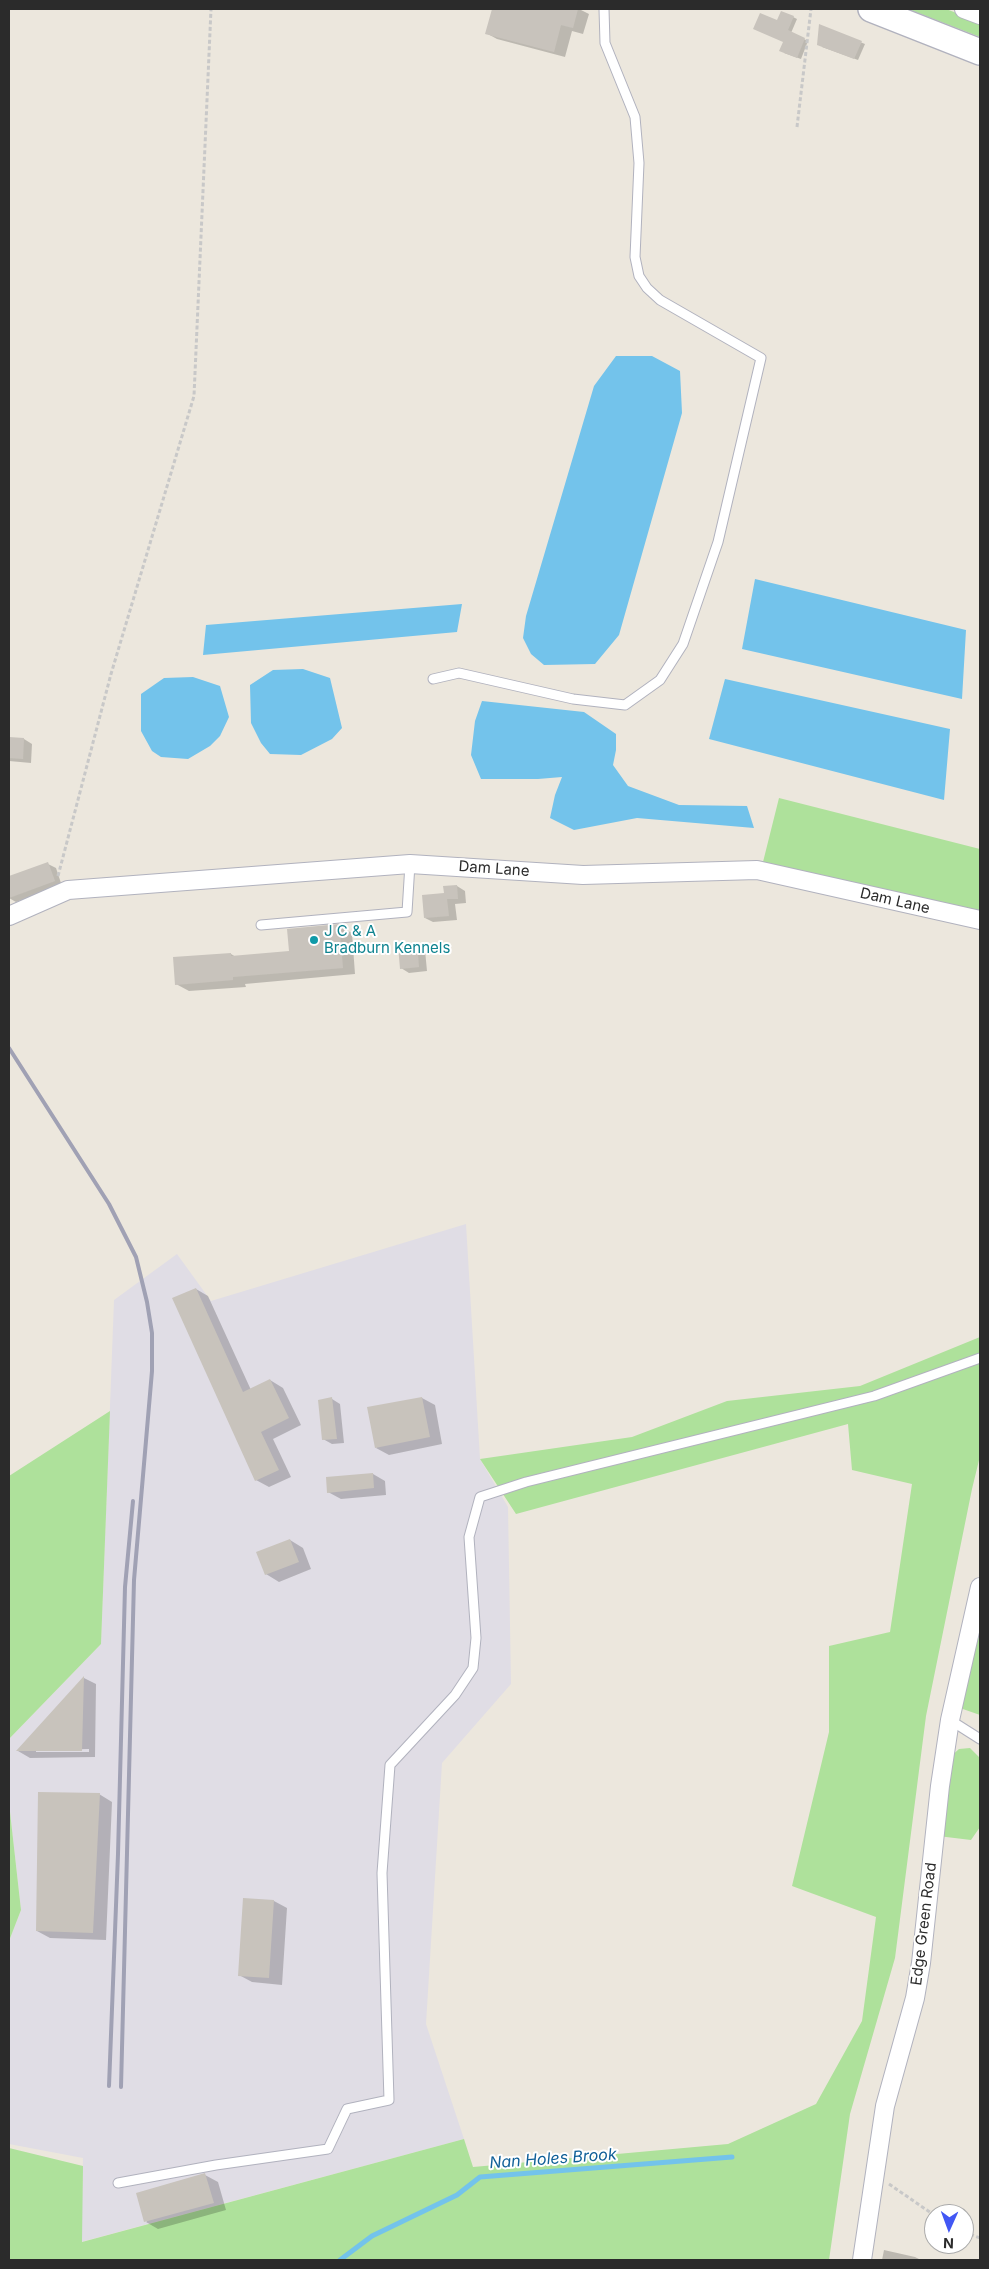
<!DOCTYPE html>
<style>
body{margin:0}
#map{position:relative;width:989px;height:2269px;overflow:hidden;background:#ece7dd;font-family:Inter,sans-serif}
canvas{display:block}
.frame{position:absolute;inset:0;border:10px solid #2b2b2b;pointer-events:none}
.north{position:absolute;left:924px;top:2204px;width:50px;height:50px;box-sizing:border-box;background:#fff;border:1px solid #aaa;border-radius:50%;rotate:182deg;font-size:14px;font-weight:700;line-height:20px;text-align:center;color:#2b2b2b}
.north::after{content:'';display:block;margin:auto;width:18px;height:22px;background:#4257f4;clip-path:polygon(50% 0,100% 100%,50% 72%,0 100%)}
</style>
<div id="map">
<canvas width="989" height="2269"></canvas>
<div class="frame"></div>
<div class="north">N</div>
</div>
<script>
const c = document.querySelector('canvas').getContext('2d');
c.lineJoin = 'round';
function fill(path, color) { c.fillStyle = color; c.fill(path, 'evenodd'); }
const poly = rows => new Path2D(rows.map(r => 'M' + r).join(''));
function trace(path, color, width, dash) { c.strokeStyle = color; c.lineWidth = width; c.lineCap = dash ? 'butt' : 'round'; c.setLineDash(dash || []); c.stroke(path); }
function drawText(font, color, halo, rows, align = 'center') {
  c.font = font + ' Inter,sans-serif'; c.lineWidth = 4; c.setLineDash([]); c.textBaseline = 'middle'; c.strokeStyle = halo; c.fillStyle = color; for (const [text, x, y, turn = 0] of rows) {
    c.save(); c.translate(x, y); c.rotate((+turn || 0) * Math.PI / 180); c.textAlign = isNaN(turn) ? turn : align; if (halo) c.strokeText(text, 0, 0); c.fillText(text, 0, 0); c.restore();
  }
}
fill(poly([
 [466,1224,480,1459,508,1507,511,1684,442,1763,426,2024,464,2139,81,2242,83,2158,9,2144,9,1941,21,1910,9,1803,9,1739,101,1644,114,1300,177,1254,211,1301]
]), '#e0dde5');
fill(poly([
 [908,9,946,9,980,22,980,37],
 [779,798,980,849,980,915,763,862],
 [980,1337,980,1456,972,1489,926,1716,895,1958,850,2114,829,2260,9,2260,9,2148,83,2166,82,2242,464,2139,473,2167,728,2144,816,2104,862,2021,876,1917,792,1886,829,1732,829,1646,890,1632,912,1484,852,1470,848,1424,516,1514,480,1459,632,1437,727,1401,860,1386],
 [110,1411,101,1644,9,1739,9,1476],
 [980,1618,980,1715,960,1708],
 [970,1748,980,1758,980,1827,971,1840,938,1836,949,1758,959,1749],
 [9,1803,21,1910,9,1941]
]), '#aee19b');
fill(poly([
 [616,356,652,356,680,371,682,413,619,635,595,664,544,665,531,654,523,638,526,616,594,386],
 [755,579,966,630,962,699,742,649],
 [462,604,457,632,203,655,206,625],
 [303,669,330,678,342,728,332,739,301,755,270,754,261,743,251,723,250,685,273,670],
 [193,677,220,686,229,717,220,736,210,746,188,759,161,757,152,751,141,731,141,694,164,678],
 [725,679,950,729,944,800,709,739],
 [482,701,584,712,616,734,616,750,613,765,628,786,679,805,747,806,754,828,637,818,574,830,550,818,555,795,562,777,538,779,481,779,471,755,475,721]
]), '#73c3eb');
fill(poly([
 [493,9,579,9,589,14,583,34,572,31,565,57,497,39,486,33],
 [793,17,797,19,791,33,808,41,801,59,784,53,784,42,778,21],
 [820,26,865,44,858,60,822,47],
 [9,738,24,739,32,744,31,763,9,761],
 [48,864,56,868,62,886,16,902,9,898,9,877],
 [457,886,465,891,466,903,455,904,457,920,433,922,425,918,445,894],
 [339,926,352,933,355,974,245,984,246,987,189,991,176,984,231,954,236,957,290,952],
 [417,945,425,950,427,971,409,973,401,968,400,946],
 [196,1289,208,1296,251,1390,270,1380,283,1388,301,1425,273,1439,291,1477,269,1487,256,1480],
 [422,1398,435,1405,442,1444,389,1455,376,1448],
 [332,1399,340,1404,344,1443,332,1444,323,1439,319,1401],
 [373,1474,385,1481,386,1495,341,1499,328,1492],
 [290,1540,303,1548,311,1569,279,1582,266,1574],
 [84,1678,96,1684,95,1757,30,1758,18,1751],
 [89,1749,89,1752,36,1752,36,1750],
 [99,1794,112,1802,106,1940,50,1938,37,1931],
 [244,1899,274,1901,287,1908,282,1985,252,1982,239,1975],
 [205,2175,218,2182,226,2210,158,2229,146,2222],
 [884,2250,915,2257,921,2260,882,2260]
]), '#0003');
trace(poly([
 [340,2260,372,2236,457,2195,480,2177,732,2157]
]), '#73c3eb', 5);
fill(poly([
 [492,9,578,9,573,28,561,25,554,52,485,34],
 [781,11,794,16,788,30,805,38,797,58,779,51,783,42,753,29,760,13,777,20],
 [819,24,862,41,854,59,817,45],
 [9,737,24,738,23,759,9,758],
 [48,862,55,881,9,898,9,876],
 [457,885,458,899,447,899,449,916,424,918,422,895,444,893,443,886],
 [339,924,343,968,233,977,233,980,175,985,173,957,231,953,231,956,289,951,287,929],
 [417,944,419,967,400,969,398,945],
 [196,1288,243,1392,270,1379,289,1418,261,1432,279,1470,255,1481,172,1298],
 [332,1397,337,1439,322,1440,318,1400],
 [422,1397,430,1437,375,1448,367,1407],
 [373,1473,374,1488,327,1493,326,1477],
 [290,1539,299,1562,265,1575,256,1552],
 [84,1676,82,1751,16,1751],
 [38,1792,100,1793,93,1933,36,1931],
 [243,1898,274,1900,269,1978,238,1976],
 [205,2173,214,2203,144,2222,136,2193]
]), '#c8c3bc');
const lane = poly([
 [433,679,459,673,573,699,625,705,660,680,683,644,718,542,761,358,660,300,647,288,639,276,635,257,639,163,635,117,605,43,604,9],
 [261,925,407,912,410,864],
 [950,1720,980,1739],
 [118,2183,216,2165,328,2149,347,2109,389,2100,382,1873,390,1765,455,1695,473,1668,476,1638,469,1537,480,1497,526,1482,874,1396,980,1358]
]);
const street = poly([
 [964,9,980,15],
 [9,916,68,890,410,864,583,875,757,870,980,920],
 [862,2260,885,2106,915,1998,921,1963,940,1786,950,1720,980,1587]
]);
const secondary = poly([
 [871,9,980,52]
]);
trace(lane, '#b1b2be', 11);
trace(street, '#b1b2be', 20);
trace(secondary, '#b1b2be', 28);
trace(poly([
 [797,127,811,9],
 [58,876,111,674,194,396,211,9],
 [889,2184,934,2215],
 [964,2232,980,2238]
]), '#c8c8c8', 3, [4, 2.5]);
trace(lane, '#fff', 9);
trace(street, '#fff', 18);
trace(secondary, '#fff', 25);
trace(poly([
 [9,1048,109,1204,136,1257,147,1302,152,1333,152,1371,134,1580,121,2087],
 [109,2086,118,1854,125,1587,133,1501]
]), '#a0a1b4', 4);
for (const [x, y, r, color] of [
 [314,940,5,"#0f9aa8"]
]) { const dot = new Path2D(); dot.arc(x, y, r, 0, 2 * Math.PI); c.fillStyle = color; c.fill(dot); trace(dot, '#fff', 2); }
drawText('15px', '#2b2b2b', '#fff', [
 ["Dam Lane",494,869,4],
 ["Dam Lane",895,901,13],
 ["Edge Green Road",924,1924,-83]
]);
drawText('15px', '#0d838f', '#fff', [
 ["J C & A",324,931],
 ["Bradburn Kennels",324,948]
], 'left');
drawText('italic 16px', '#116098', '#fff', [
 ["Nan Holes Brook",553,2159,-4]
]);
</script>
